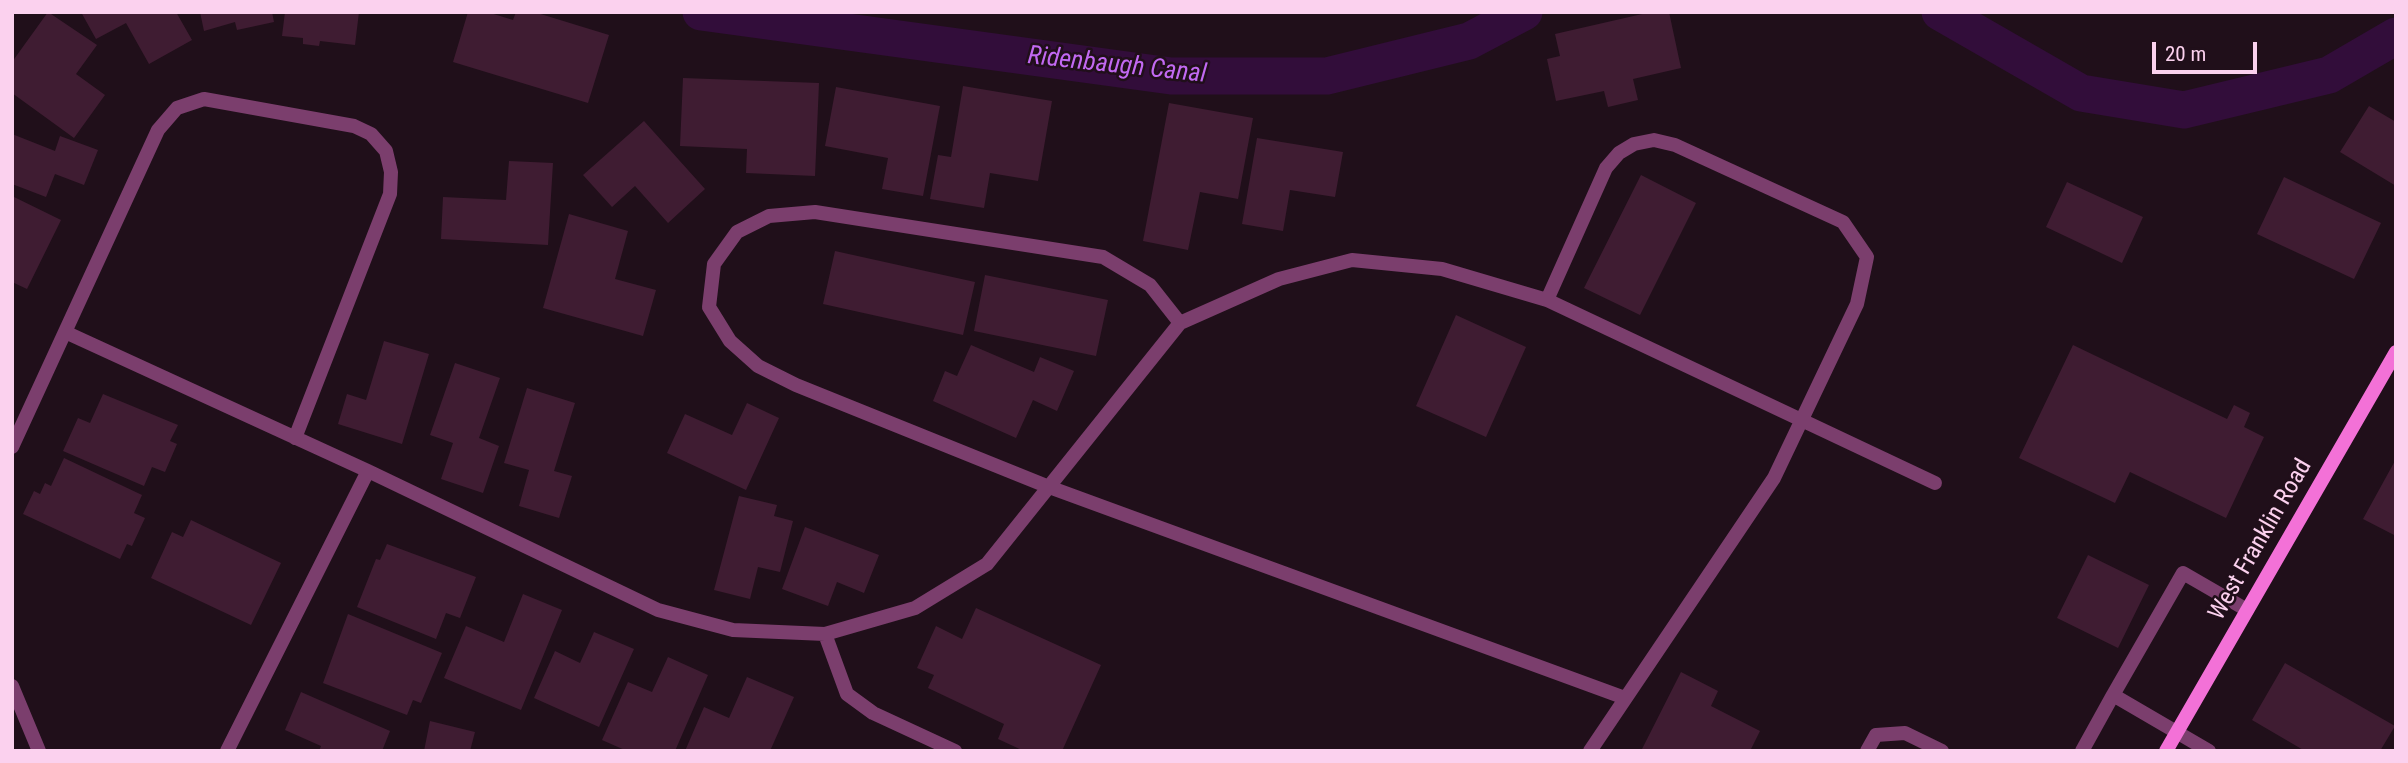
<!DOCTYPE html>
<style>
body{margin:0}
#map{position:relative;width:2408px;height:763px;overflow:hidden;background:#200f1a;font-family:"Roboto Condensed",sans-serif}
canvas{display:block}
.frame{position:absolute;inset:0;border:14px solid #fbd1ee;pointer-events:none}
.scale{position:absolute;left:2152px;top:42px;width:105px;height:32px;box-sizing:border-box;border:4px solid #fbd1ee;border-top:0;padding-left:9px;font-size:21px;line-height:24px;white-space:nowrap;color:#fbd1ee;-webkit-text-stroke:5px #200f1a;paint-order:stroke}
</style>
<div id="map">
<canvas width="2408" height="763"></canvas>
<div class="frame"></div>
<div class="scale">20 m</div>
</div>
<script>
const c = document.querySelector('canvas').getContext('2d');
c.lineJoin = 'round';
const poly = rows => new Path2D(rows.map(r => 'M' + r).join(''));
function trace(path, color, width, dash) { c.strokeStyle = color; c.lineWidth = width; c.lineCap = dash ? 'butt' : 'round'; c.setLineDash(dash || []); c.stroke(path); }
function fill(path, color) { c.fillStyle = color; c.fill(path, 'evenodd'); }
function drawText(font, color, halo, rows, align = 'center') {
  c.font = font + ' "Roboto Condensed",sans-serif'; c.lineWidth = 5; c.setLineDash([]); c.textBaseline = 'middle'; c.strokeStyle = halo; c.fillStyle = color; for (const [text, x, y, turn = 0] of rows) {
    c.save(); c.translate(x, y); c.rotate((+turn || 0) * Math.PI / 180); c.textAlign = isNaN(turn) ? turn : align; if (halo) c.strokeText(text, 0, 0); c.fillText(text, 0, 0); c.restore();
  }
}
trace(poly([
 [701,12,1171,76,1327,76,1469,41,1524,12],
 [1940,12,2081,93,2184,110,2329,75,2396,36]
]), '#320d3a', 37);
fill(poly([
 [48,12,97,45,76,74,105,95,74,138,12,93,12,62],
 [81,12,176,12,192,40,149,64,126,23,96,39],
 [200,12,272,12,274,22,237,30,235,22,204,31],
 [285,12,359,12,355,45,320,41,319,46,303,44,303,38,282,36],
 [468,12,487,12,513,20,516,12,534,12,609,35,588,103,453,62],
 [1651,12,1669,12,1681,68,1633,79,1638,100,1608,107,1604,91,1556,101,1547,59,1560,56,1555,34],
 [683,78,819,83,815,176,746,173,747,149,680,146],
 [963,86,1052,101,1038,181,990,173,984,208,930,199,938,155,951,157],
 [836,87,940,106,923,196,882,189,888,158,825,146],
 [1169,103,1253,118,1238,199,1200,192,1188,250,1143,241],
 [2369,106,2396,122,2396,186,2340,152],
 [644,121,705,189,668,223,635,186,612,207,583,175],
 [12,134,55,151,60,136,98,150,84,185,55,174,46,197,12,184],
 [1257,138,1343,152,1335,197,1290,190,1283,231,1242,224],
 [509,161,553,163,548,245,441,239,443,197,506,200],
 [1641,175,1696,203,1640,315,1584,288],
 [2284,177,2381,223,2354,279,2257,234],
 [2067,182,2143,217,2122,263,2046,227],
 [12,196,61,220,27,289,12,282],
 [569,214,628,231,615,279,656,290,643,336,543,308],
 [835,251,975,282,963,335,823,304],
 [985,275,1108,300,1096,356,974,331],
 [1456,315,1526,347,1486,437,1416,406],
 [384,341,429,354,402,444,338,424,347,394,366,400],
 [971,345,1034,372,1040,357,1074,371,1057,411,1033,400,1016,438,933,401,945,371,957,376],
 [2073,345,2227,419,2234,405,2250,413,2244,427,2264,437,2226,518,2130,472,2115,503,2019,458],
 [455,363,500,378,479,438,499,446,483,493,441,479,453,443,430,435],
 [527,388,575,403,554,471,572,476,559,518,519,506,529,470,504,463],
 [103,394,178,425,170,441,177,444,165,472,152,467,144,486,63,451,78,418,90,423],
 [747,403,779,418,746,490,667,453,685,414,732,435],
 [64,458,142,495,134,513,145,518,132,546,127,544,120,559,23,514,34,491,40,494,45,483,51,486],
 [2396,459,2396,536,2363,519],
 [739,496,777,505,774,516,793,521,780,572,758,567,750,599,714,590],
 [191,520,281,563,251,625,151,578,172,532,183,537],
 [805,527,879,555,864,593,837,582,828,606,782,589],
 [387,544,476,577,460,618,446,613,436,639,357,607,376,559,380,560],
 [2088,555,2149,585,2118,648,2057,618],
 [523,594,562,610,521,710,444,678,466,626,504,642],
 [976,608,1101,665,1062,751,1024,751,998,739,1004,724,928,688,934,675,917,668,936,626,962,639],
 [348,614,442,653,421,703,413,700,407,715,323,683],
 [594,632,634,649,599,727,534,698,555,651,580,663],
 [668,657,708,675,675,751,627,751,602,740,628,682,652,692],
 [2285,663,2395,726,2380,751,2305,751,2252,720],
 [1681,672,1718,691,1711,706,1760,731,1750,751,1641,751],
 [747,677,794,697,770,751,685,751,704,707,729,718],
 [301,692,390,731,382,751,319,751,321,746,285,730],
 [430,721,475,732,470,751,424,751]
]), '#3f1c32');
trace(poly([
 [1547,300,1606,168,1619,153,1634,144,1654,140,1675,145,1843,222,1867,257,1857,304,1774,478,1590,751],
 [1180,323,1150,285,1103,257,815,212,769,216,737,232,714,264,709,307,730,341,758,366,796,385,1049,487,1625,698],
 [65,332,368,471,658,610,733,630,825,634,915,608,987,564,1180,323,1279,279,1352,260,1442,269,1547,300,1935,483],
 [12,447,158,130,177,108,204,99,354,126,371,134,386,151,391,172,390,194,295,438],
 [825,634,847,694,873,713,955,751],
 [12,686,39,751],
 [227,751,368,471],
 [1867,751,1876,735,1905,733,1942,751],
 [2082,751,2113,695],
 [2209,751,2113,695,2183,573,2247,610]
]), '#7b3e6d', 14);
trace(poly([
 [2166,751,2396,352]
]), '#f371d7', 14);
drawText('24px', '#fbd1ee', '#200f1a', [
 ["West Franklin Road",2261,540,-60]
]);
drawText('italic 26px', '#c269f2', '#200f1a', [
 ["Ridenbaugh Canal",1117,66,6]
]);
</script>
